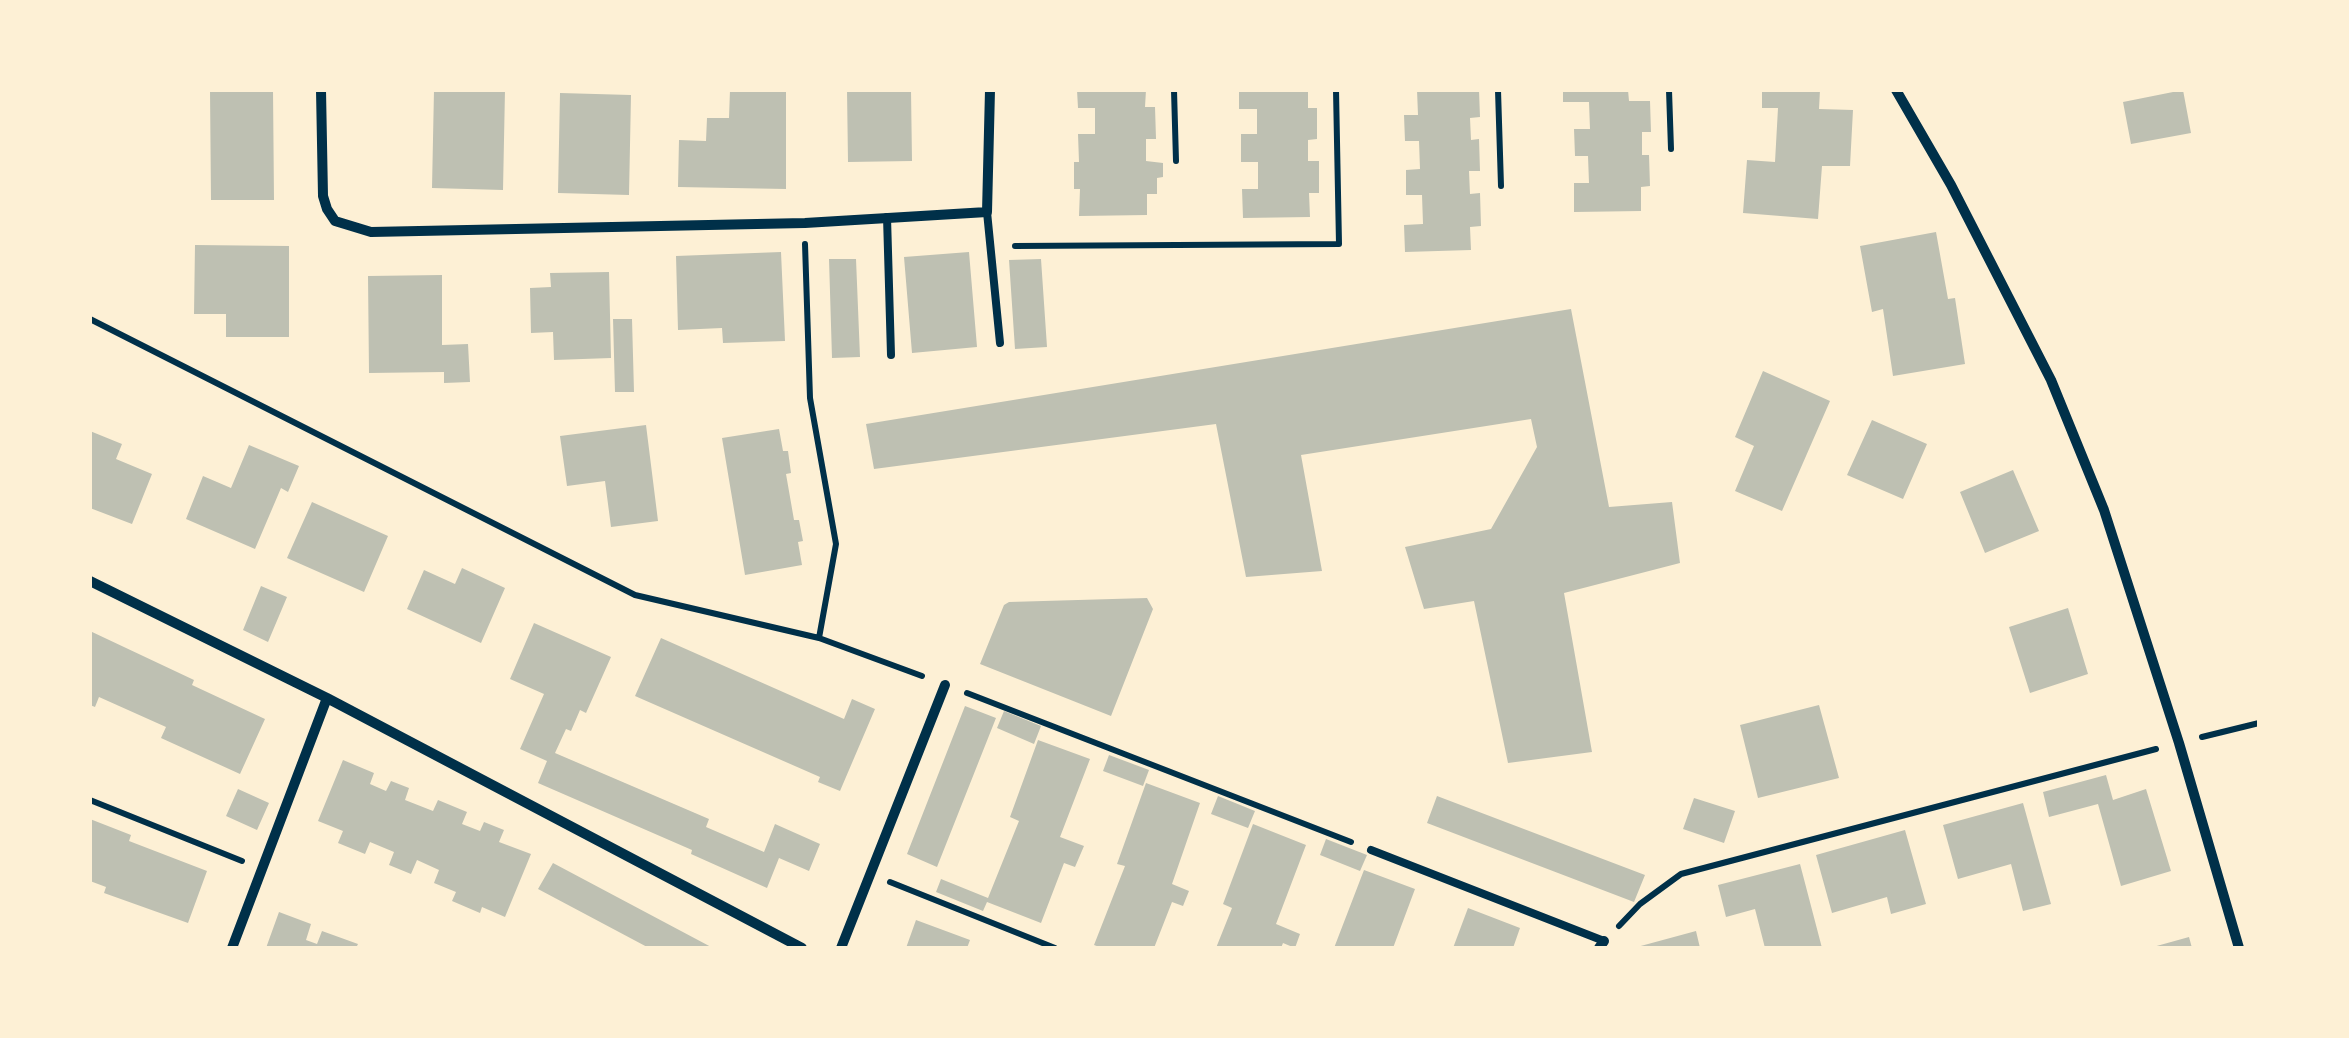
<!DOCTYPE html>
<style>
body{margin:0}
#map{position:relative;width:2349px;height:1038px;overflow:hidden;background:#fdf0d5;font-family:"Roboto Condensed",sans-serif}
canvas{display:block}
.frame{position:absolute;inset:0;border:92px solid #fdf0d5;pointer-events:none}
</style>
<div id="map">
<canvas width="2349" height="1038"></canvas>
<div class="frame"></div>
</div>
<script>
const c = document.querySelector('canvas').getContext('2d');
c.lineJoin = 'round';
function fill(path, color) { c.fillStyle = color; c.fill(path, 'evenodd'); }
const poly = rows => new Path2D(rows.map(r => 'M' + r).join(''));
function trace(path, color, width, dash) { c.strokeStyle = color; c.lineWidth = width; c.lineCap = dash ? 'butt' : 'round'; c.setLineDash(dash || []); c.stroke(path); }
fill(poly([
 [210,90,273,90,274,200,211,200],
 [434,90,505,90,503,190,432,188],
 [730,90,786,90,786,189,678,187,679,140,706,141,707,118,729,118],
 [847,90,911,90,912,161,848,162],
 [1077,90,1146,90,1145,107,1155,107,1156,139,1146,139,1146,161,1163,163,1163,177,1157,178,1157,194,1147,194,1147,215,1079,216,1080,189,1074,189,1074,162,1079,162,1078,134,1095,134,1095,108,1078,108],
 [1239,90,1308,90,1308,108,1317,108,1317,139,1308,140,1308,161,1319,161,1319,193,1309,193,1310,217,1243,218,1242,189,1258,189,1258,162,1241,162,1241,134,1257,134,1257,109,1239,109],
 [1417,90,1479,90,1480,117,1470,118,1471,140,1479,139,1480,171,1469,171,1470,194,1480,193,1481,226,1470,227,1471,250,1405,252,1404,225,1423,224,1422,195,1406,195,1406,170,1420,169,1419,141,1405,141,1404,115,1418,115],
 [1563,90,1628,90,1629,101,1650,101,1651,132,1642,132,1642,155,1649,155,1650,186,1641,187,1641,211,1574,212,1574,183,1589,183,1588,156,1575,156,1574,129,1590,129,1589,102,1563,102],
 [1762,90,1820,90,1819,109,1853,110,1850,166,1822,166,1818,219,1743,213,1747,160,1775,162,1778,108,1762,108],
 [2183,90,2191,133,2131,144,2123,102],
 [560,93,631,95,629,195,558,193],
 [1936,232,1948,299,1955,298,1965,364,1893,376,1883,309,1872,312,1860,246],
 [195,245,289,246,289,337,226,337,226,314,194,314],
 [781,252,785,341,723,343,722,328,678,330,676,256],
 [969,252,977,347,912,353,904,257],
 [829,259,856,259,860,357,832,358],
 [1041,259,1047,347,1015,349,1009,260],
 [609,272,611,358,554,360,553,332,531,333,530,288,551,287,550,273],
 [442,275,442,345,468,344,470,382,444,383,444,372,369,373,368,276],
 [1571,309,1609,507,1672,502,1680,563,1564,593,1592,752,1508,763,1474,601,1424,609,1405,547,1491,529,1537,447,1531,419,1301,455,1322,571,1246,577,1216,424,874,469,866,424],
 [613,319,632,319,634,392,615,392],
 [1763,371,1830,401,1782,511,1735,491,1754,446,1735,437],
 [1872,420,1927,444,1903,499,1847,475],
 [646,425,658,521,611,527,605,481,567,486,560,436],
 [779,429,783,451,788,451,791,473,786,474,794,520,799,520,803,541,798,542,802,565,745,575,722,438],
 [90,431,122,444,116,459,152,474,132,524,90,508],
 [249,445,299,466,288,492,281,488,255,549,186,519,203,476,231,488],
 [2013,470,2039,531,1985,553,1960,492],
 [312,502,388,536,364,592,287,558],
 [462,568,505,588,481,643,407,609,424,570,455,584],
 [261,586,287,597,268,642,243,630],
 [1147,598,1153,609,1111,716,980,664,1004,605,1009,602],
 [2068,608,2088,674,2030,693,2009,627],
 [534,623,611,657,586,713,580,710,571,731,566,729,555,753,709,819,706,827,764,852,775,824,820,844,809,871,779,858,767,888,691,854,692,850,538,783,547,761,520,749,544,694,510,679],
 [90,631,194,680,192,685,265,719,240,774,161,738,166,727,99,697,95,707,90,705],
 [661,638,844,719,852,699,875,709,840,791,818,782,820,777,635,696],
 [1819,705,1839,778,1758,798,1740,725],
 [965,706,996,718,937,867,907,854],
 [1004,711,1041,726,1034,744,997,728],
 [1038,740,1090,759,1060,837,1084,846,1075,867,1064,863,1041,923,987,902,983,911,936,892,941,879,988,898,1019,821,1010,817],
 [1109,755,1149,770,1143,786,1103,771],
 [343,760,374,773,370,784,386,791,391,781,409,788,405,800,433,811,438,800,467,812,462,824,480,831,484,822,504,830,499,842,531,854,505,917,482,907,480,913,452,901,456,892,434,883,439,870,417,860,411,874,389,865,394,852,370,842,365,854,338,843,343,831,318,821],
 [2106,775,2113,800,2146,789,2171,871,2121,886,2098,804,2049,817,2043,792],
 [1146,783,1200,803,1172,884,1189,891,1183,906,1172,902,1154,948,1102,948,1094,945,1125,866,1117,864],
 [238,789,269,803,257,830,226,816],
 [1218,796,1255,811,1248,828,1211,814],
 [1437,796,1645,875,1634,902,1427,823],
 [1694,798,1735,811,1724,843,1683,829],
 [2023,803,2051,904,2023,911,2011,864,1958,879,1943,825],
 [90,819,131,835,129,841,207,871,188,923,104,893,106,887,90,881],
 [1253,824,1306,845,1276,924,1300,934,1295,948,1283,943,1281,948,1216,948,1232,908,1223,904],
 [1905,830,1926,904,1891,914,1887,897,1832,913,1816,855],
 [1326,839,1367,855,1360,871,1320,855],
 [553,863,713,948,649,948,538,889],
 [1800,864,1822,948,1765,948,1755,909,1726,917,1718,885],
 [1364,870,1415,889,1393,948,1334,948],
 [1468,908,1520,928,1513,948,1453,948],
 [279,912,311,924,306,940,317,944,322,931,358,944,356,948,266,948],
 [916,920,970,940,967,948,906,948],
 [1696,931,1700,948,1637,948,1637,947],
 [2189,937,2192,948,2153,948,2153,947]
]), '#bec0b2');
trace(poly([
 [1174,90,1176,161],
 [1498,90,1501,186],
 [1669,90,1671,149],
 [805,244,810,398,836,544,819,638],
 [1015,246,1339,244,1336,90],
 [90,319,635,595,819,638,922,676],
 [967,693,1351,842],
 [2202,737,2259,723],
 [90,800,242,861],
 [890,882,1055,948],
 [1619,926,1640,904,1681,874,2156,749]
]), '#003049', 6);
trace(poly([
 [987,212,1000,343],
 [887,217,891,355],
 [1371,850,1604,941]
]), '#003049', 8);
trace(poly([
 [321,90,323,196,327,209,335,221,371,232,805,223,987,212,990,90],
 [1896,90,1951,185,2051,380,2104,510,2179,743,2239,948],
 [90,581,327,698,802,948],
 [232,948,327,698],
 [841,948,945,685],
 [1599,948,1604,941]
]), '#003049', 10);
</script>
